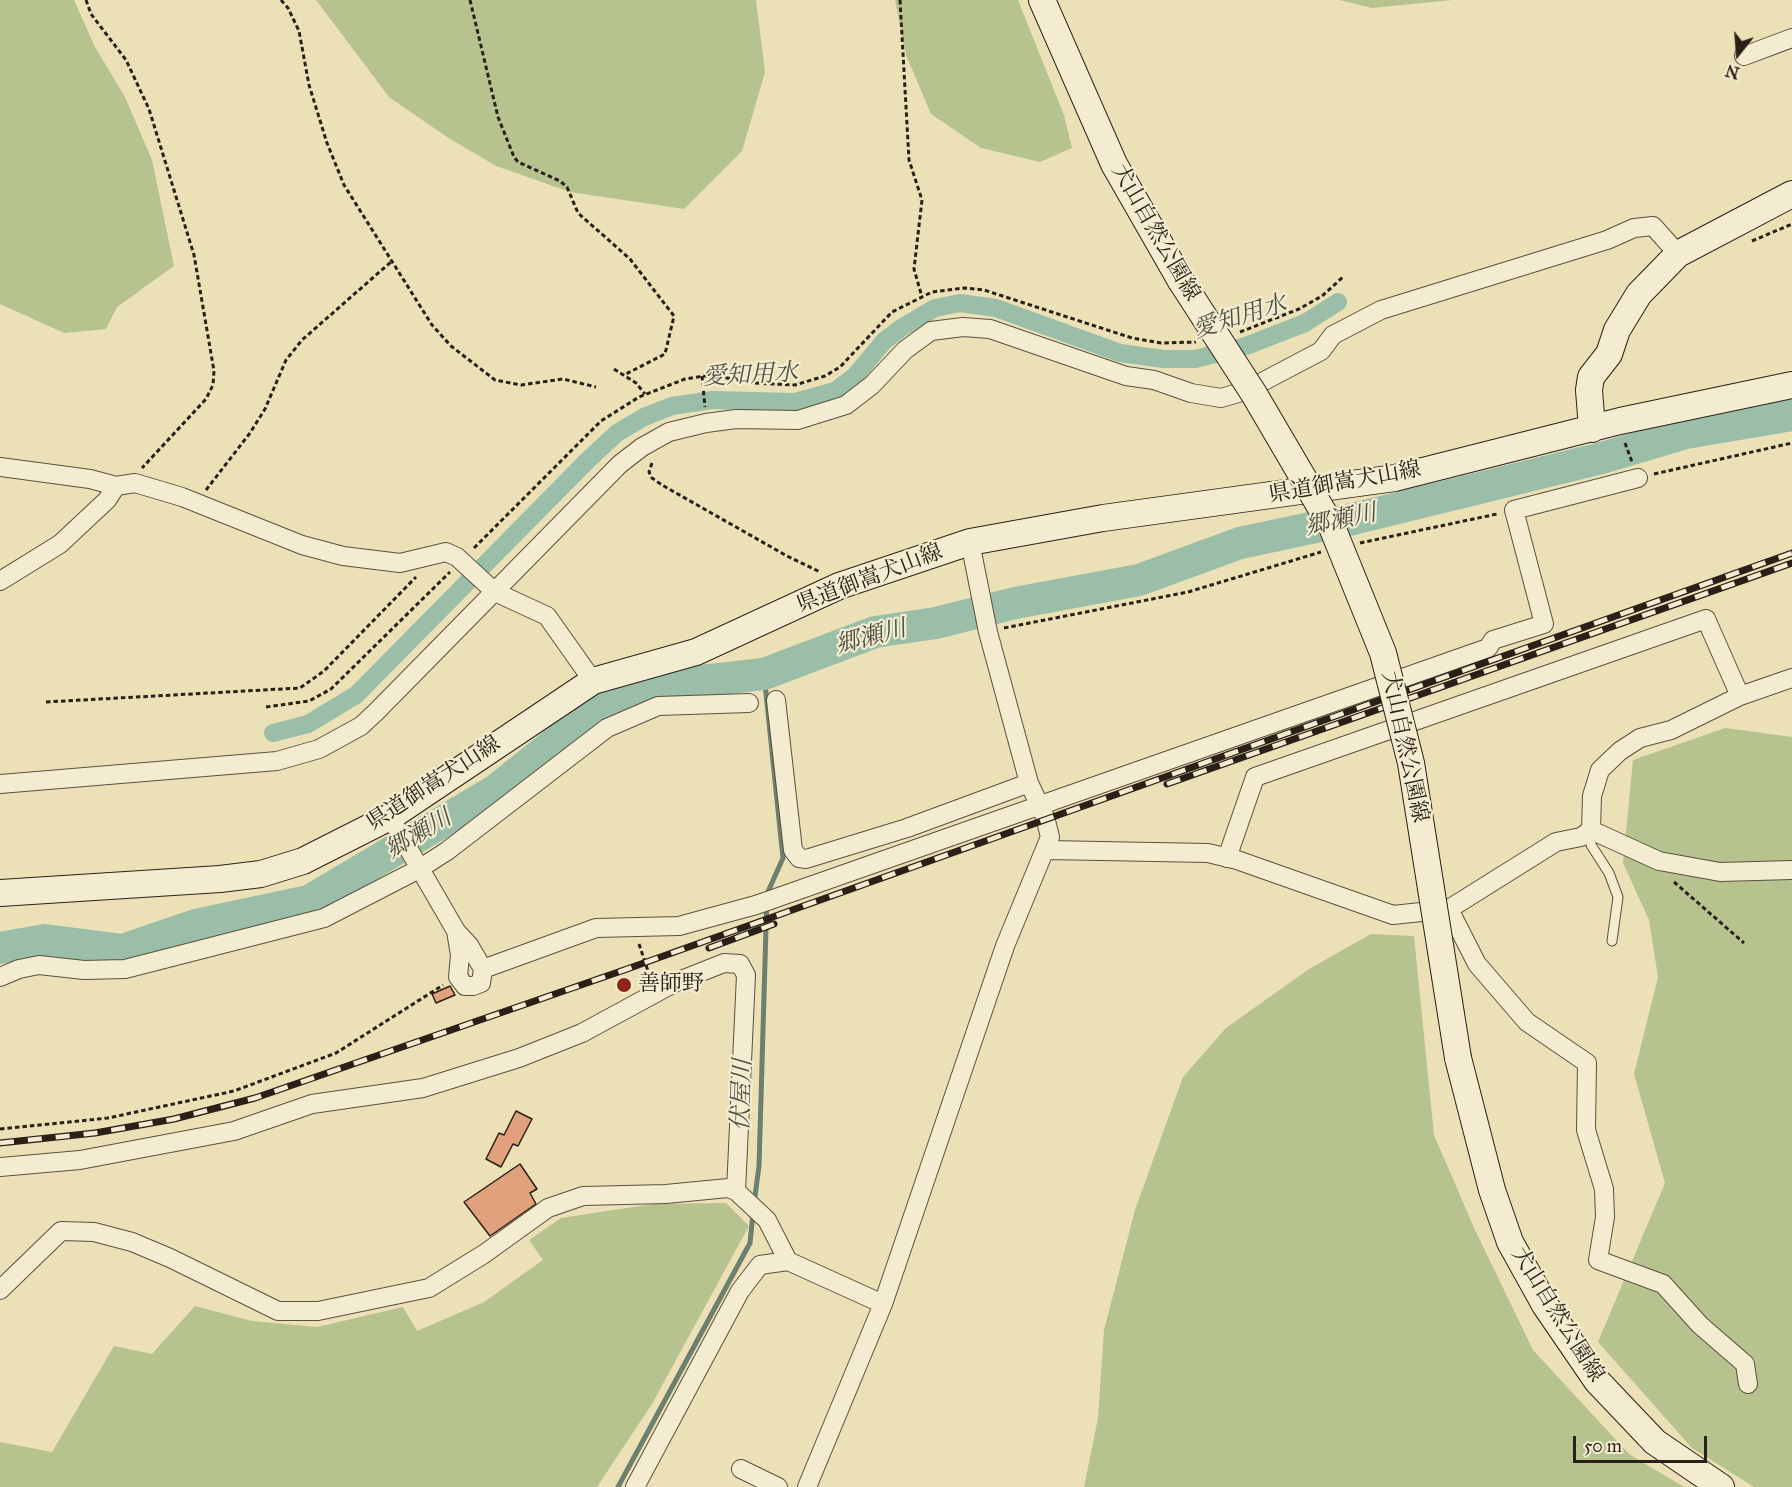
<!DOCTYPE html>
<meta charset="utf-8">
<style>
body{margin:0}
#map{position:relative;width:1792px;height:1487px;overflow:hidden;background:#ece1b6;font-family:"IM FELL Great Primer",serif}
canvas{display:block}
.north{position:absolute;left:1708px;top:24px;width:60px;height:60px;-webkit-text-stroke:4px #f3ecd0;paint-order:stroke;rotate:197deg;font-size:16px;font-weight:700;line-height:24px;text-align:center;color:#2a2017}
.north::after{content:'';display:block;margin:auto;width:21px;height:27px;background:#2a2017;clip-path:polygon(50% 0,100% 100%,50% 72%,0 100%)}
.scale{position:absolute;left:1573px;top:1436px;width:134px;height:27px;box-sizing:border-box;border:3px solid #2a2017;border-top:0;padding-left:8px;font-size:18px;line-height:21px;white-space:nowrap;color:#2a2017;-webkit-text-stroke:4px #f3ecd0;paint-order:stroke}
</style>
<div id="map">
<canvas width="1792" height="1487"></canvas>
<div class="north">N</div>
<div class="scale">50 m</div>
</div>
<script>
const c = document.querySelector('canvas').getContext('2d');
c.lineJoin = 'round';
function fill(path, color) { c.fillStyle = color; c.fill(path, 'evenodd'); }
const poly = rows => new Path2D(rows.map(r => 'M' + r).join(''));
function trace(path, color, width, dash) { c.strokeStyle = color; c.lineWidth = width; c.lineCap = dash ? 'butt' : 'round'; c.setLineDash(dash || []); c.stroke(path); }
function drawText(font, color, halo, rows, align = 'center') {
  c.font = font + ' "IM FELL Great Primer","Noto Serif JP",serif'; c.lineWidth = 4.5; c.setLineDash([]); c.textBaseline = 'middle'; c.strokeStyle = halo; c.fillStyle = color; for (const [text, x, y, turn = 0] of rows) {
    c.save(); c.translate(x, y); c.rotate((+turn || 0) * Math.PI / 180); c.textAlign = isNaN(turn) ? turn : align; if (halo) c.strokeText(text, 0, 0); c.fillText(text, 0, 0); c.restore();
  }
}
fill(poly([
 [0,0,74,0,95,47,125,97,152,160,174,266,117,307,106,329,64,333,0,304],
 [316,0,756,0,765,72,742,151,684,209,570,192,496,166,447,137,389,97],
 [895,0,1018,0,1064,115,1072,148,1040,162,981,148,931,114,906,55],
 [1339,0,1453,0,1372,8],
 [1725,728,1792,737,1792,1487,1754,1487,1692,1448,1598,1342,1665,1183,1634,1074,1658,977,1649,920,1623,863,1633,760],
 [1371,934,1414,936,1434,1135,1475,1230,1533,1350,1629,1454,1684,1487,1084,1487,1098,1418,1104,1330,1135,1210,1183,1077,1226,1028,1309,969],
 [726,1203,749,1226,652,1404,597,1487,0,1487,0,1442,52,1452,114,1346,152,1354,195,1306,252,1321,317,1327,403,1307,417,1331,484,1302,543,1260,529,1240,561,1218,653,1204]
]), '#b6c38f');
trace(poly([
 [754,1204,759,1166,767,894,783,858,764,674],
 [618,1487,750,1243,753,1213]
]), '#6d7f6e', 5);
trace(poly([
 [273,733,308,724,356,695,587,461,617,433,644,417,672,406,712,400,795,402,835,391,855,376,884,341,901,328,935,308,960,303,996,308,1120,353,1163,359,1195,359,1246,346,1305,323,1338,302]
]), '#9abea8', 18);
trace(poly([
 [0,948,45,940,123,950,196,925,309,901,496,790,591,714,655,686,764,674,875,632,936,623,1015,603,1139,580,1240,543,1353,519,1602,458,1686,433,1792,415]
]), '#9abea8', 32);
const building = poly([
 [450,986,455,995,436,1003,432,994,450,986],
 [516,1111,532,1119,518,1146,513,1144,501,1167,486,1159,499,1133,504,1135,516,1111],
 [520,1164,537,1189,530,1193,536,1204,490,1236,464,1202,520,1164]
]);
fill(building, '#e0a17c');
trace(building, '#2a2017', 1.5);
const service = poly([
 [1591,830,1591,845,1609,873,1618,897,1612,941]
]);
const minor = poly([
 [1744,56,1792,38],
 [0,467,90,479,116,486,135,483,182,497,302,545,343,556,400,563,446,552,457,557,495,592,547,616,593,681],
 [0,581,60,544,107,500,116,486],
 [776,700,793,850,799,858,806,859,907,828,1029,783],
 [0,784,277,761,319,749,361,726,376,712,620,464,642,447,669,432,706,423,736,419,798,420,846,405,872,385,905,350,931,331,963,327,990,329,1126,376,1154,380,1191,393,1221,398,1245,391,1321,351,1333,335,1381,310,1607,240,1634,228,1653,226,1678,254],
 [390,817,456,931,469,945,483,969,481,983,473,986,465,986,458,977,460,955,456,931],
 [1591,830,1592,796,1600,770,1620,751,1640,738,1671,730,1740,696,1792,678],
 [1591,830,1659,861,1720,872,1792,870],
 [1047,850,1208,853,1237,860,1393,915,1449,909,1556,842,1581,837,1591,830],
 [1227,858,1255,777,1706,619,1740,696],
 [1449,909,1477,964,1527,1022,1587,1063,1586,1130,1604,1189,1605,1217,1598,1260,1663,1284,1700,1325,1745,1364,1748,1384],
 [483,969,596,928,679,926,756,905,1488,648,1493,640,1544,624,1514,510,1638,478],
 [0,977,19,969,39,965,84,970,125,969,324,918,419,869,447,851,607,728,658,706,749,703],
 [0,1167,80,1160,234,1131,312,1104,423,1088,519,1058,582,1033,676,982,724,963,740,964,746,975,736,1191],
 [0,1290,61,1231,94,1232,132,1242,170,1258,278,1311,318,1311,429,1288,484,1254,548,1208,583,1196,666,1194,728,1188,736,1191,767,1220,788,1261],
 [741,1469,778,1487],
 [635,1487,740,1291,760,1265,788,1261,883,1304],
 [807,1487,883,1304,1005,946,1050,837,1045,817,1029,783,988,632,970,542]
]);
const secondary = poly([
 [1042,0,1114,164,1181,281],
 [1592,429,1589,390,1591,377,1609,354,1617,330,1639,294,1678,254,1792,194],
 [0,893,220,879,261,874,303,861,390,817,593,681,696,652,839,586,970,542,1103,518,1395,478,1620,421,1792,385],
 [1458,1058,1492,1190,1510,1242,1545,1305,1597,1381,1655,1442,1721,1487]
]);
trace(service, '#5a503f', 11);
trace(minor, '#5a503f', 20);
trace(secondary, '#2a2017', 28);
trace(poly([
 [86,0,91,14,126,60,149,109,194,255,214,371,213,385,206,399,142,468],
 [281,0,288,8,299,31,309,85,327,143,344,185,432,325,451,346,495,380,521,385,563,379,596,387],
 [470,0,498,117,514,157,518,162,560,181,567,187,578,213,630,259,674,316,665,354,624,375],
 [900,0,909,160,922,200,914,269,922,297],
 [1752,241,1792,224],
 [1240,332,1299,309,1322,296,1343,277],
 [614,369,636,383,645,394],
 [702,376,705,407],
 [1625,443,1632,462],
 [652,463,649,472,652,478,662,485,787,556,820,572],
 [1654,474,1792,443],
 [206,490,250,433,265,409,286,360,302,340,392,261],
 [1360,543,1497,514],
 [474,548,601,421,639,397,685,379,711,375,754,383,795,385,825,376,840,367,892,312,932,292,964,288,984,290,1132,338,1161,343,1196,342],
 [1004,628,1188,592,1321,552],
 [46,702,300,688,324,671,416,577],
 [266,707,309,701,331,689,450,572],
 [1674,882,1744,943],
 [639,944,650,977],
 [0,1129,108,1118,234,1091,336,1053,443,985]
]), '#2a2017', 3, [4.5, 3]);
trace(service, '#f3ecd0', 9);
trace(minor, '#f3ecd0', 18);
trace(secondary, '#f3ecd0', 26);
const rail = poly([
 [1167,784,1792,563],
 [709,948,774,924],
 [0,1143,95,1133,174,1119,255,1098,627,969,1792,553]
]);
trace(rail, '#2a2017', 7);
trace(rail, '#f3ecd0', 4.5, [14]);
const secondaryBridge = poly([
 [1181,281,1254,394,1332,527,1383,653,1411,763,1458,1058]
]);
trace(secondaryBridge, '#2a2017', 28, []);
trace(secondaryBridge, '#f3ecd0', 26);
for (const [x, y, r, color] of [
 [624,985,8,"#8f2418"]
]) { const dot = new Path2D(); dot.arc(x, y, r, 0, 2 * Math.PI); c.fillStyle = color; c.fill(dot); trace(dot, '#f3ecd0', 2); }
drawText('22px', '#2a2017', '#f3ecd0', [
 ["犬山自然公園線",1155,233,60],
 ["県道御嵩犬山線",1345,483,-10],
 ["県道御嵩犬山線",870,579,-21],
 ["犬山自然公園線",1404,747,78],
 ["県道御嵩犬山線",434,784,-33],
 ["犬山自然公園線",1557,1315,58]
]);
drawText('22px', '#2a2017', '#f3ecd0', [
 ["善師野",638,985]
], 'left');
drawText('italic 24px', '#4c4f42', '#f3ecd0', [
 ["愛知用水",1240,318,-17],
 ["愛知用水",750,376,-3],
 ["郷瀬川",1341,521,-12],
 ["郷瀬川",871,638,-15],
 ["郷瀬川",419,835,-31],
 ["伏屋川",743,1095,-88]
]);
</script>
